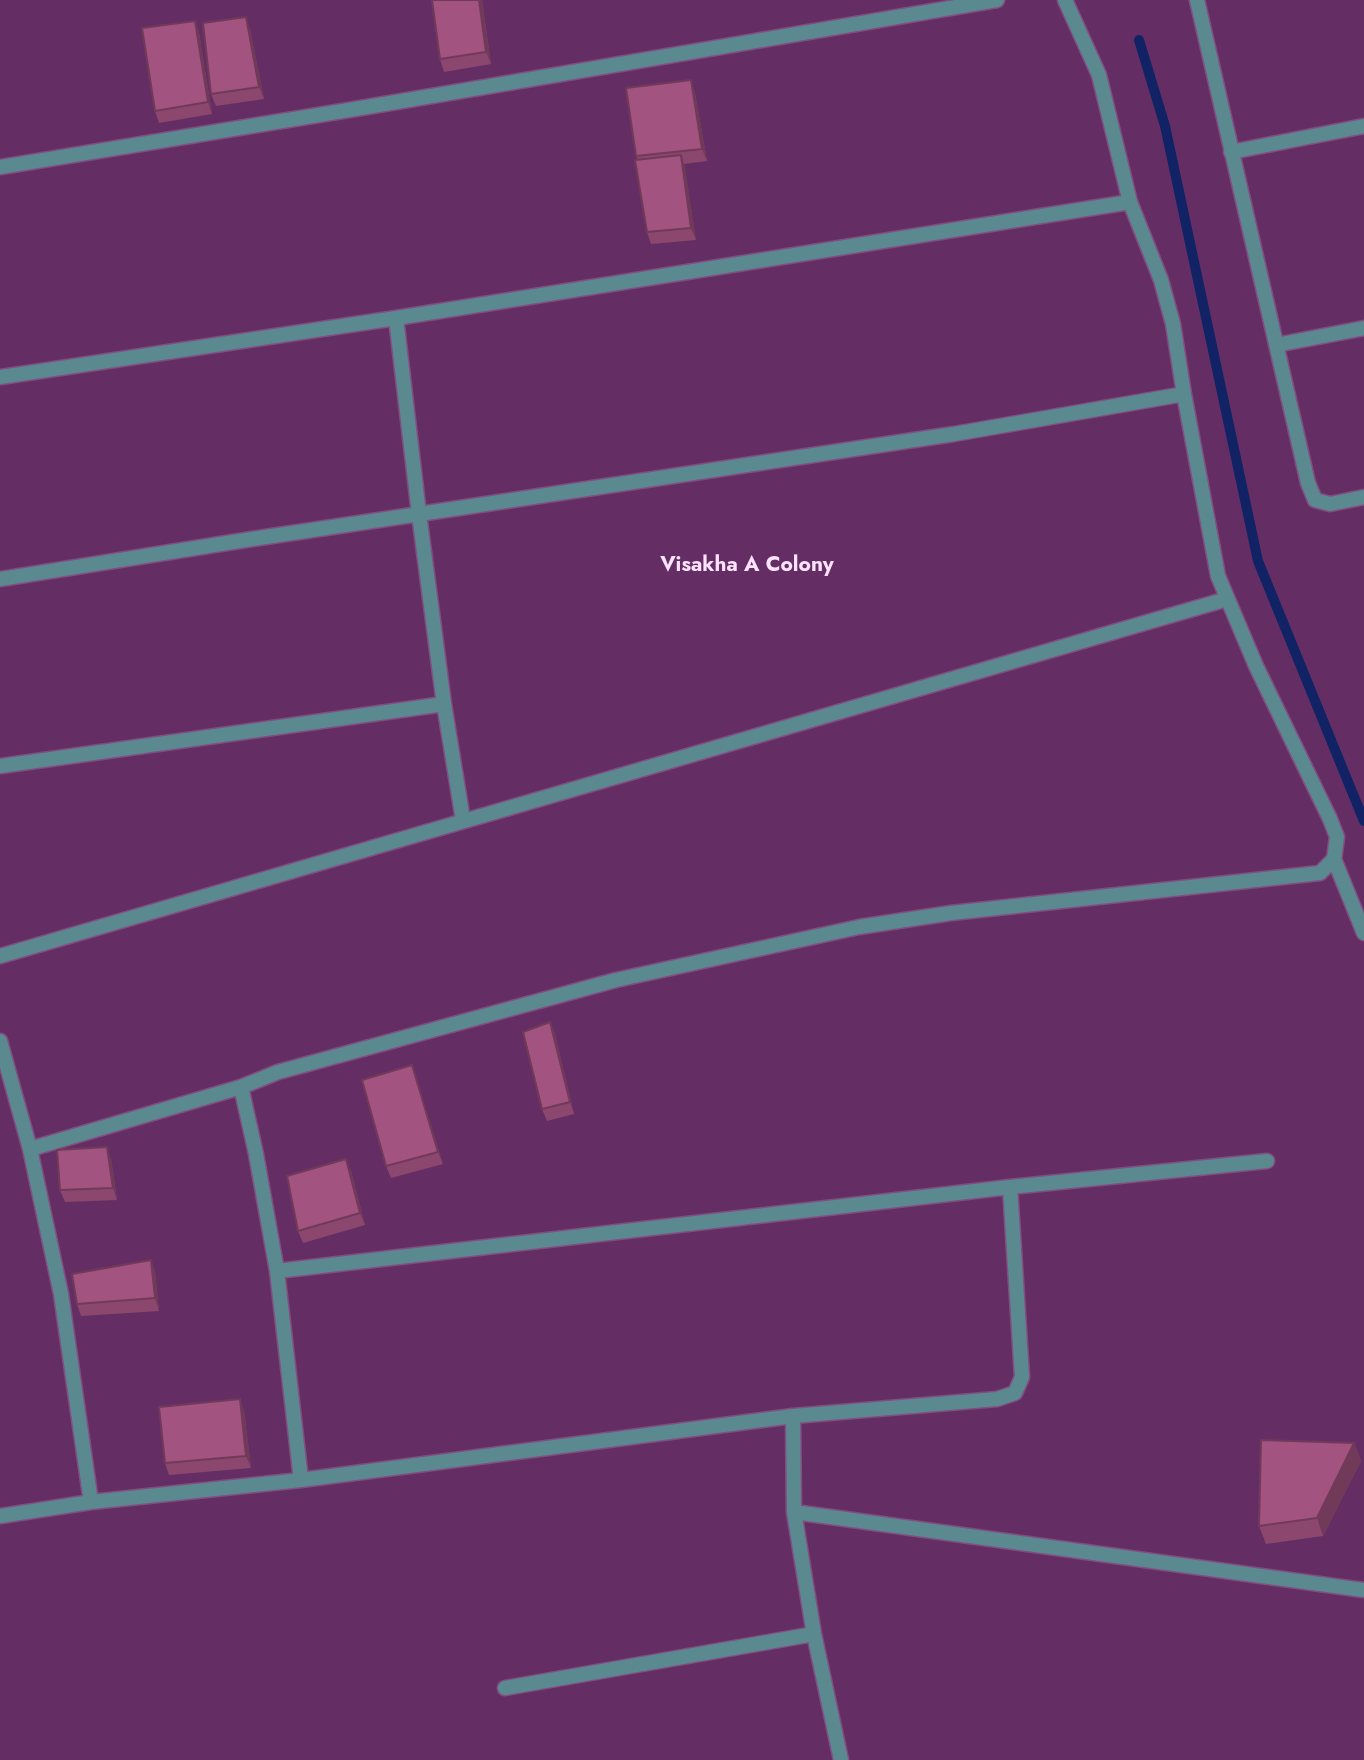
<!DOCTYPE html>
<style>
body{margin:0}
canvas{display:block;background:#642e65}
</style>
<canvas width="1364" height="1760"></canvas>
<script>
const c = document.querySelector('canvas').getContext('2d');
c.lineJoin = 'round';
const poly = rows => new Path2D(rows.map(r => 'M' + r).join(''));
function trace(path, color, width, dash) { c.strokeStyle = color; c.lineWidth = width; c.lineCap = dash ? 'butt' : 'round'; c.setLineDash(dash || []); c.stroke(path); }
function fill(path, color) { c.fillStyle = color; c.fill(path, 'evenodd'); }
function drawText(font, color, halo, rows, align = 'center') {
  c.font = font + ' Jost,sans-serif'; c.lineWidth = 5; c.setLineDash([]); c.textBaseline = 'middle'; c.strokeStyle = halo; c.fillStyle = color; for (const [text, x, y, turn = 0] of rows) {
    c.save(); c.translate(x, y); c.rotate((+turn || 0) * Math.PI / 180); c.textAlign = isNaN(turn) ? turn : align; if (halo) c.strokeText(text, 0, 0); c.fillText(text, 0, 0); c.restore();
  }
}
trace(poly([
 [1139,40,1165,126,1258,561,1364,821]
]), '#112365', 10);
const minor = poly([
 [1065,0,1099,75,1130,202,1161,280,1173,324,1184,394,1218,576,1256,666,1330,819,1337,837,1334,859,1364,933],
 [1197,0,1308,483,1315,500,1330,504,1364,497],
 [1231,152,1364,126],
 [0,167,349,110,997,0],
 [396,318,419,514,444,704],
 [1276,345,1364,328],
 [0,377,396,318,1130,202],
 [0,579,252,539,954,434,1184,394],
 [0,766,444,704,463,820],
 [0,956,1227,599],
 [0,1041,30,1149,61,1294,91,1502],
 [30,1149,241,1087],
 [277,1271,1010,1187,1267,1161],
 [793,1416,997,1399,1015,1393,1022,1377,1010,1187],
 [301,1480,277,1271,256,1154,241,1087,278,1072,616,980,859,927,951,913,1320,873,1334,859],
 [794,1512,814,1634,841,1760],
 [0,1516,91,1502,301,1480,793,1416,794,1512,1364,1590],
 [505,1688,814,1634]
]);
trace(minor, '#804f80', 17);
trace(minor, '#5a8a90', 14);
fill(poly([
 [432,0,482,0,491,64,444,72,440,59],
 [195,21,199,33,212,114,159,123,155,111],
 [250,29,264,99,216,106,211,94],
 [691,80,695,93,707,161,684,164,696,240,651,244,647,232,638,160,636,156],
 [550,1022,555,1034,574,1114,547,1121,542,1109],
 [416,1078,443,1164,391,1178,386,1166],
 [111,1159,117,1200,65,1202,60,1190],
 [351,1171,365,1225,303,1243,298,1231],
 [151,1260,155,1272,159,1311,81,1316,77,1304],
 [244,1411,251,1468,169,1475,165,1463],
 [1354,1443,1361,1461,1323,1536,1266,1544,1259,1526]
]), '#8b476d');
fill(poly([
 [479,0,482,0,491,64,486,52],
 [246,17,250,29,264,99,259,87],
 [195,21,199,33,212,114,208,102],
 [691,80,695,93,707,161,702,149],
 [681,155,685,167,696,240,691,228],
 [550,1022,555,1034,574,1114,570,1102],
 [412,1065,416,1078,443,1164,438,1152],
 [107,1147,111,1159,117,1200,113,1188],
 [346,1159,351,1171,365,1225,360,1213],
 [151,1260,155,1272,159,1311,155,1298],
 [240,1399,244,1411,251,1468,246,1456],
 [1354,1443,1361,1461,1323,1536,1317,1518]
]), '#713a59');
const building = poly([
 [432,0,479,0,486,52,440,59,432,0],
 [246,17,259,87,211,94,203,23,246,17],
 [195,21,208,102,155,111,142,28,195,21],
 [691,80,702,149,636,156,626,88,691,80],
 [681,155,691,228,647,232,635,160,681,155],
 [550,1022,570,1102,542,1109,523,1032,550,1022],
 [412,1065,438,1152,386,1166,362,1080,412,1065],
 [107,1147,113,1188,60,1190,57,1150,107,1147],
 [346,1159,360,1213,298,1231,287,1176,346,1159],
 [151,1260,155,1298,77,1304,72,1274,151,1260],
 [240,1399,246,1456,165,1463,159,1407,240,1399],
 [1261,1440,1354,1443,1317,1518,1259,1526,1261,1440]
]);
fill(building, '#a2537f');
trace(building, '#713a59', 2);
drawText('bold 21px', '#fde3fc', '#642e65', [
 ["Visakha A Colony",747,566]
]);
</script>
